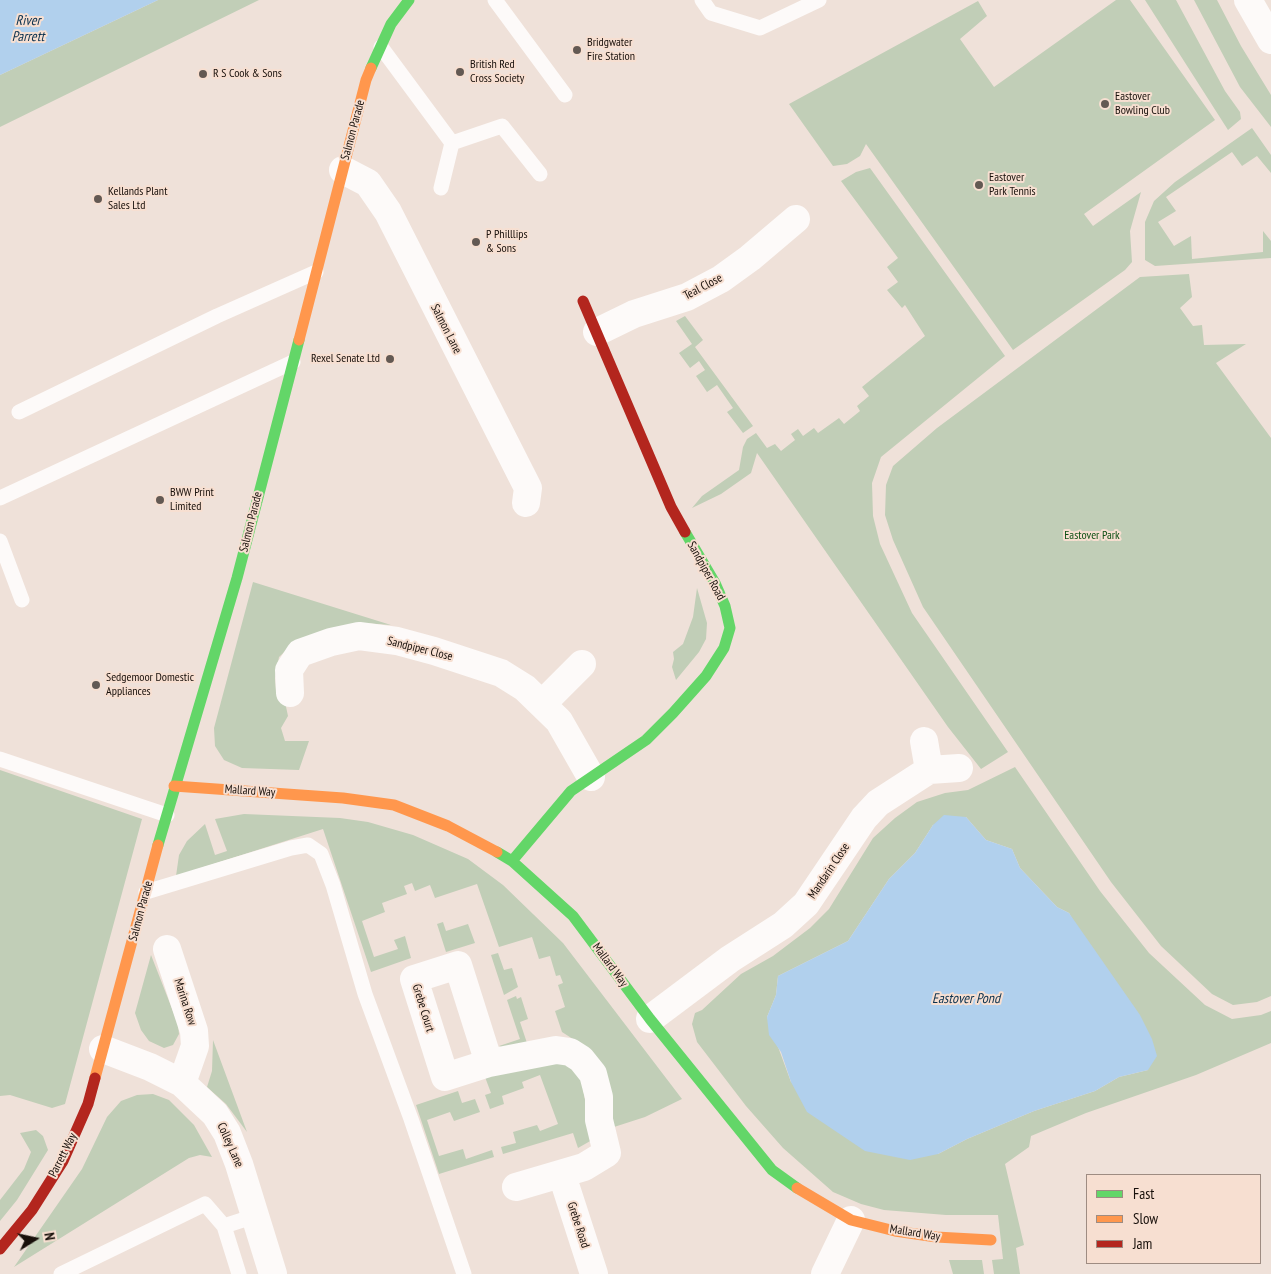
<!DOCTYPE html>
<style>
body{margin:0}
#map{position:relative;width:1271px;height:1274px;overflow:hidden;background:#efe1d9;font-family:"PT Sans Narrow",sans-serif}
canvas{display:block}
.legend{position:absolute;left:1086px;top:1174px;width:175px;height:90px;box-sizing:border-box;background:#f7dfd1;border:1px solid #9e8c82;margin:0;padding:6px 9px;list-style:none;font-size:15px;color:#18100b}
.legend li{display:flex;align-items:center;gap:10px;height:25px}
.legend b{width:25px;border:1px solid #9e8c82}
.north{position:absolute;left:10px;top:1214px;width:50px;height:50px;-webkit-text-stroke:4px #f7dfd1;paint-order:stroke;rotate:80deg;font-size:14px;font-weight:700;line-height:20px;text-align:center;color:#18100b}
.north::after{content:'';display:block;margin:auto;width:18px;height:22px;background:#18100b;clip-path:polygon(50% 0,100% 100%,50% 72%,0 100%)}
</style>
<div id="map">
<canvas width="1271" height="1274"></canvas>
<ul class="legend">
<li><b style="height:6px;background:#63d668"></b>Fast</li>
<li><b style="height:6px;background:#ff974d"></b>Slow</li>
<li><b style="height:6px;background:#b3261e"></b>Jam</li>
</ul>
<div class="north">N</div>
</div>
<script>
const c = document.querySelector('canvas').getContext('2d');
c.lineJoin = 'round';
function fill(path, color) { c.fillStyle = color; c.fill(path, 'evenodd'); }
const poly = rows => new Path2D(rows.map(r => 'M' + r).join(''));
function trace(path, color, width, dash) { c.strokeStyle = color; c.lineWidth = width; c.lineCap = dash ? 'butt' : 'round'; c.setLineDash(dash || []); c.stroke(path); }
function drawText(font, color, halo, rows, align = 'center') {
  c.font = font + ' "PT Sans Narrow",sans-serif'; c.lineWidth = 4; c.setLineDash([]); c.textBaseline = 'middle'; c.strokeStyle = halo; c.fillStyle = color; for (const [text, x, y, turn = 0] of rows) {
    c.save(); c.translate(x, y); c.rotate((+turn || 0) * Math.PI / 180); c.textAlign = isNaN(turn) ? turn : align; if (halo) c.strokeText(text, 0, 0); c.fillText(text, 0, 0); c.restore();
  }
}
fill(poly([
 [158,0,259,0,0,127,0,75],
 [1116,0,1130,0,1215,120,1084,214,1093,226,1141,192,1130,231,1132,262,1125,270,1013,350,866,144,860,156,847,164,833,166,789,104,978,1,987,16,960,39,994,87],
 [1145,0,1176,0,1225,91,1240,112,1241,119,1228,130],
 [1194,0,1217,0,1241,46,1271,95,1271,127,1240,87],
 [1252,128,1271,155,1271,173,1257,156,1242,166,1232,152,1166,197,1176,211,1158,222,1174,246,1191,236,1192,259,1263,252,1263,231,1271,241,1271,258,1155,266,1145,260,1145,222,1154,201,1175,182],
 [870,168,1005,356,881,457,872,483,873,516,880,544,912,613,1008,752,981,769,948,727,757,453,751,473,721,494,692,508,702,496,739,470,743,447,747,439,756,433,767,448,775,444,781,451,795,440,791,434,798,429,803,436,814,428,818,433,839,418,844,424,860,411,857,406,869,396,862,387,925,336,905,305,902,308,887,290,898,282,887,267,898,258,841,181,856,172],
 [1189,274,1192,297,1180,308,1193,326,1202,325,1204,345,1246,344,1216,363,1271,438,1271,996,1257,1002,1233,1005,1212,994,1161,946,1111,882,923,607,893,540,885,515,886,485,893,466,937,428,1140,277],
 [685,316,703,340,695,347,753,426,743,433,727,412,733,408,717,385,707,392,696,376,705,370,699,361,690,368,679,353,692,344,676,321],
 [253,582,391,625,363,623,294,643,279,657,275,678,276,690,285,702,288,716,281,728,285,741,309,741,299,770,242,768,224,760,215,746,214,728],
 [697,588,707,623,706,639,699,652,676,680,672,667,674,659,673,652,683,644,693,617],
 [1015,767,1100,891,1149,953,1205,1005,1232,1019,1261,1015,1271,1011,1271,1043,1196,1075,1086,1113,1031,1136,1029,1147,1005,1164,1024,1245,1016,1248,1020,1274,994,1274,992,1260,1003,1259,998,1215,946,1215,884,1210,861,1204,833,1192,783,1148,746,1106,697,1042,692,1024,695,1013,702,1010,741,974,773,956,810,928,829,909,873,838,895,818,917,802,945,793,968,790],
 [966,817,986,840,1012,849,1020,868,1057,907,1069,913,1148,1070,1119,1077,1095,1091,1034,1111,967,1139,938,1154,791,1082,767,1017,776,995,778,976,848,941,889,879,915,853,933,825],
 [0,770,142,819,65,1104,52,1108,10,1095,0,1096],
 [244,814,340,818,368,822,413,835,468,859,503,885,563,943,682,1099,645,1117,614,1127,576,1041,562,1032,555,1011,565,1007,558,985,563,983,560,975,556,976,550,956,539,959,532,937,499,947,477,884,435,898,430,885,415,891,412,883,404,886,407,894,382,903,385,912,362,921,374,957,398,949,394,940,405,936,411,958,371,972,323,829,176,876,179,855,187,841,205,824,215,855,227,851,215,819],
 [443,922,446,931,468,924,475,943,446,952,437,924],
 [498,953,504,970,512,968,518,987,504,995,491,955],
 [151,955,178,1024,179,1034,173,1045,164,1048,149,1041,141,1030,135,1013],
 [516,996,517,999,521,997,528,1019,520,1022,527,1043,505,1049,499,1046,520,1039,507,1000],
 [213,1040,247,1132,226,1104,207,1087,212,1071],
 [540,1060,573,1066,581,1077,592,1140,578,1148,573,1133,503,1154,501,1147,516,1143,513,1132,537,1125,540,1131,558,1124,540,1075,522,1082,524,1088,502,1096,504,1104,490,1109,485,1095,491,1093,485,1077],
 [458,1091,462,1103,475,1099,480,1112,454,1121,450,1112,427,1120,439,1156,463,1149,466,1159,492,1150,494,1157,439,1174,416,1105],
 [153,1094,169,1100,194,1125,212,1157,200,1155,189,1158,14,1267,82,1169,107,1117,121,1101,137,1095],
 [36,1130,43,1136,48,1150,17,1200,0,1221,0,1200,24,1169,31,1152,20,1133],
 [949,1260,982,1260,984,1274,953,1274]
]), '#c1ceb7');
fill(poly([
 [0,0,158,0,0,75],
 [944,815,966,817,986,840,1012,849,1020,868,1057,907,1069,913,1140,1015,1152,1039,1157,1056,1148,1070,1119,1077,1095,1091,1034,1111,967,1139,938,1154,910,1160,865,1151,807,1112,791,1082,781,1052,769,1035,767,1017,776,995,778,976,848,941,889,879,915,853,933,825]
]), '#b1d0ed');
trace(poly([
 [495,0,565,95],
 [702,0,711,13,760,28,819,0],
 [381,47,452,143],
 [452,143,502,126,540,174],
 [441,188,452,143],
 [19,412,217,316,316,272],
 [0,498,293,362],
 [0,541,22,600],
 [0,759,167,815],
 [146,892,291,848,308,845,321,854,333,885,365,994,411,1119,464,1274],
 [224,1226,239,1274],
 [61,1274,205,1204,224,1226,255,1216]
]), '#fdfaf9', 15);
trace(poly([
 [1248,0,1271,40],
 [343,170,368,183,388,212,528,488,526,503],
 [597,332,634,314,687,297,721,279,750,258,796,219],
 [290,693,289,670,300,653,331,642,359,636,397,641,434,651,501,673,525,688,559,721,591,777],
 [543,703,582,664],
 [924,741,929,770],
 [167,949,194,1031,195,1046,182,1083],
 [650,1019,730,959,783,925,806,904,864,818,878,803,929,770,959,768],
 [103,1049,150,1067,182,1083,215,1114,227,1133,239,1164,273,1274],
 [489,1063,458,965,414,979,445,1077,489,1063,556,1050,570,1052,581,1059,593,1074,599,1097,599,1120,607,1153,584,1167,516,1187],
 [562,1175,594,1274],
 [825,1274,851,1220]
]), '#fdfaf9', 28);
trace(poly([
 [371,68,391,24,409,0],
 [158,845,237,578,299,340],
 [497,852,512,861,573,916,650,1019,772,1170,797,1188],
 [512,861,571,791,646,740,673,713,706,676,724,648,730,628,725,606,715,583,685,532]
]), '#63d668', 11);
trace(poly([
 [299,340,366,80,371,68],
 [174,786,343,798,394,805,448,826,497,852],
 [95,1078,158,845],
 [797,1188,851,1220,895,1231,936,1237,991,1240]
]), '#ff974d', 11);
trace(poly([
 [583,301,671,507,685,532],
 [0,1249,32,1210,63,1161,88,1104,95,1078]
]), '#b3261e', 11);
for (const [x, y, r, color] of [
 [577,50,5,"#635953"],
 [460,72,5,"#635953"],
 [203,74,5,"#635953"],
 [1105,104,5,"#635953"],
 [979,185,5,"#635953"],
 [98,199,5,"#635953"],
 [476,242,5,"#635953"],
 [390,359,5,"#635953"],
 [160,500,5,"#635953"],
 [96,685,5,"#635953"]
]) { const dot = new Path2D(); dot.arc(x, y, r, 0, 2 * Math.PI); c.fillStyle = color; c.fill(dot); trace(dot, '#f7dfd1', 2); }
drawText('12px', '#18100b', '#f7dfd1', [
 ["Bridgwater",587,43],
 ["Fire Station",587,57],
 ["British Red",470,65],
 ["Cross Society",470,79],
 ["R S Cook & Sons",213,74],
 ["Eastover",1115,97],
 ["Bowling Club",1115,111],
 ["Eastover",989,178],
 ["Park Tennis",989,192],
 ["Kellands Plant",108,192],
 ["Sales Ltd",108,206],
 ["P Philllips",486,235],
 ["& Sons",486,249],
 ["Rexel Senate Ltd",380,359,"right"],
 ["BWW Print",170,493],
 ["Limited",170,507],
 ["Sedgemoor Domestic",106,678],
 ["Appliances",106,692]
], 'left');
drawText('12px', '#18100b', '#f7dfd1', [
 ["Salmon Parade",353,130,-75],
 ["Teal Close",703,287,-28],
 ["Salmon Lane",446,329,63],
 ["Salmon Parade",251,522,-76],
 ["Sandpiper Road",706,571,61],
 ["Sandpiper Close",420,649,14],
 ["Mallard Way",250,791,4],
 ["Mandarin Close",829,871,-56],
 ["Salmon Parade",141,911,-75],
 ["Mallard Way",610,965,54],
 ["Marina Row",185,1002,72],
 ["Grebe Court",423,1008,73],
 ["Colley Lane",230,1145,66],
 ["Parrett Way",63,1155,-63],
 ["Grebe Road",578,1225,72],
 ["Mallard Way",915,1233,9]
]);
drawText('12px', '#0d5014', '#f7dfd1', [
 ["Eastover Park",1092,536]
]);
drawText('italic 14px', '#0c324f', '#f7dfd1', [
 ["River",28,21],
 ["Parrett",28,37],
 ["Eastover Pond",966,999]
]);
</script>
